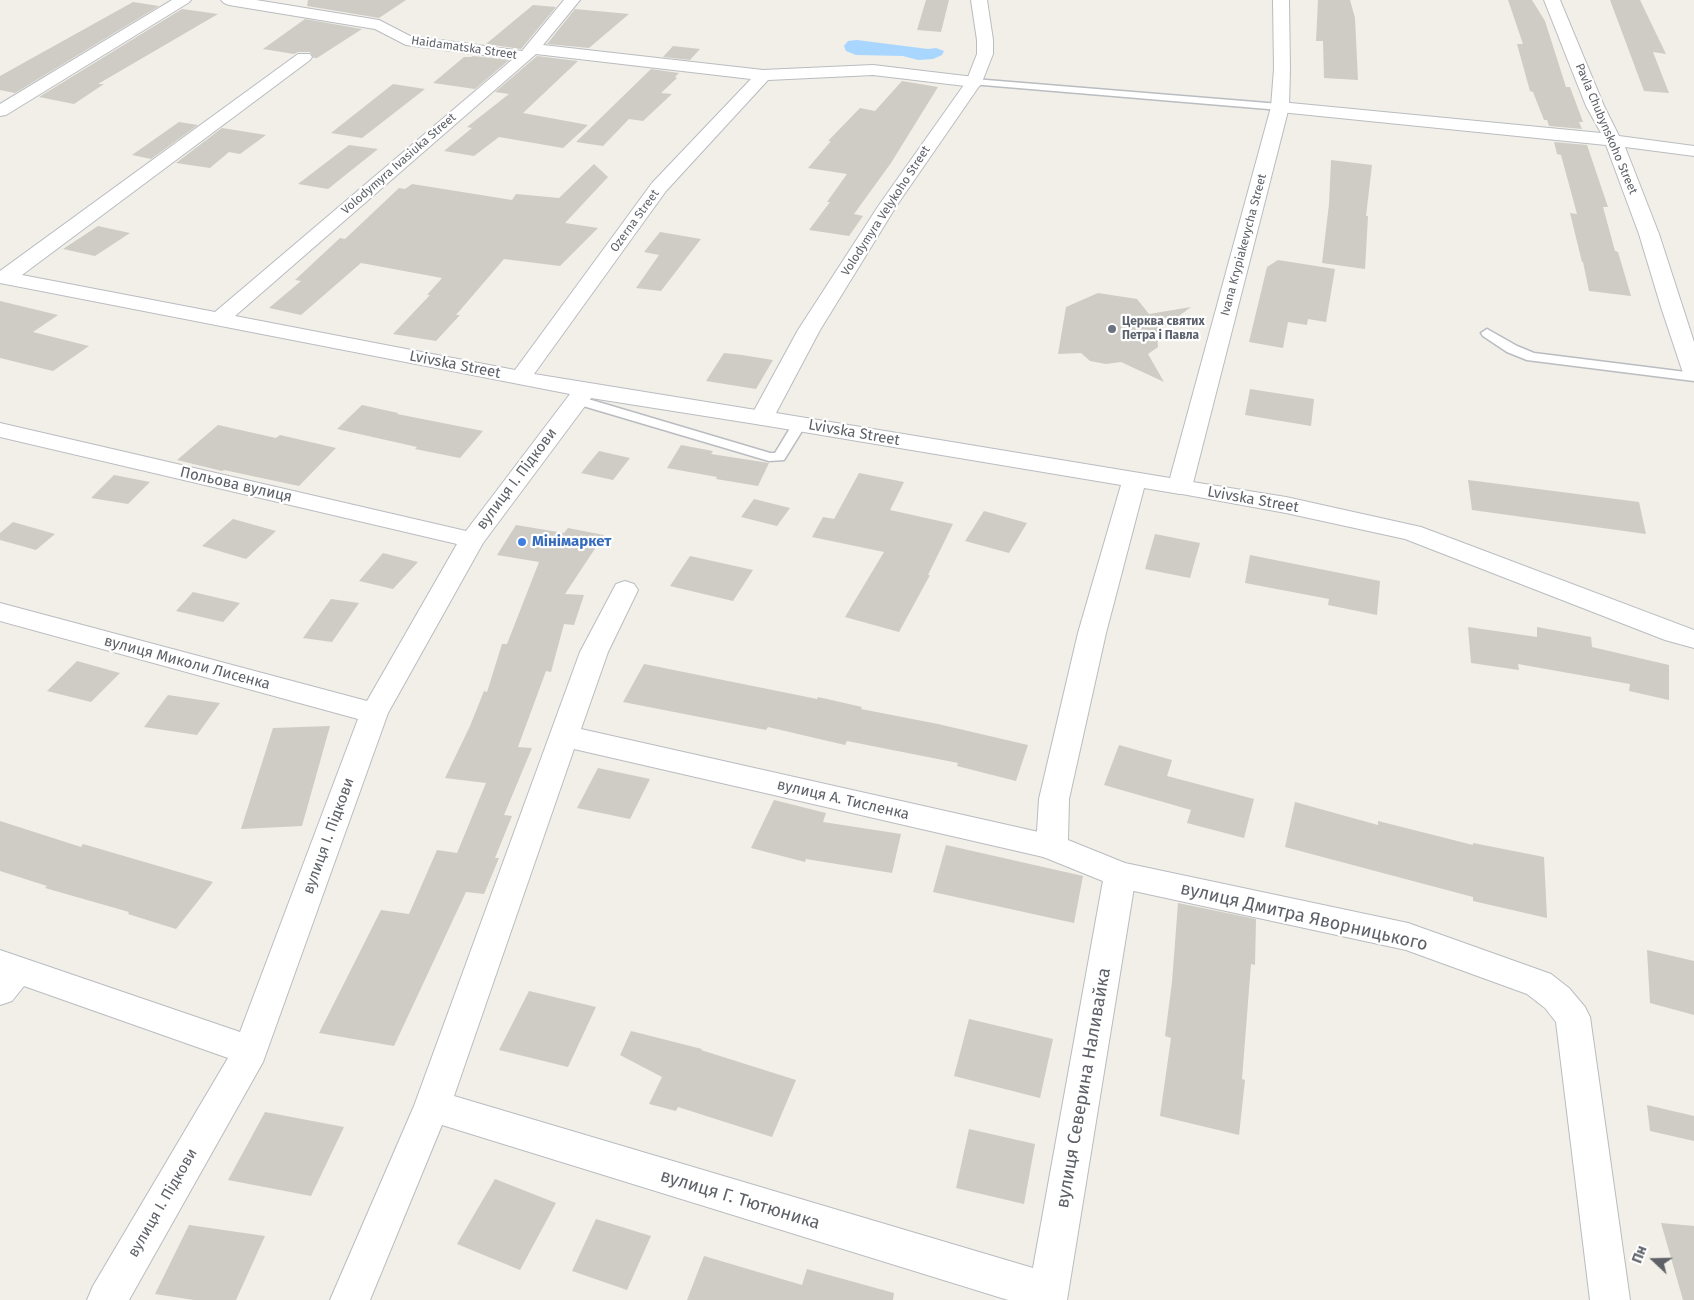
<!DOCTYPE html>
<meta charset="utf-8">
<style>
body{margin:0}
#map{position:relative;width:1694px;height:1300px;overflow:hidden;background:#f1efe7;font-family:"Fira Sans",sans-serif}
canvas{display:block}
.north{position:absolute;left:1629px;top:1235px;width:50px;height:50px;-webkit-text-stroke:4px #fff;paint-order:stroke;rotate:291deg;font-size:14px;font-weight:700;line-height:20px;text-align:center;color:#5e6268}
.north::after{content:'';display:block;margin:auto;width:18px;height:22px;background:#5e6268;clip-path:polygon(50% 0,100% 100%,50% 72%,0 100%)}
</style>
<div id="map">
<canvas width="1694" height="1300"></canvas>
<div class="north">Пн</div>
</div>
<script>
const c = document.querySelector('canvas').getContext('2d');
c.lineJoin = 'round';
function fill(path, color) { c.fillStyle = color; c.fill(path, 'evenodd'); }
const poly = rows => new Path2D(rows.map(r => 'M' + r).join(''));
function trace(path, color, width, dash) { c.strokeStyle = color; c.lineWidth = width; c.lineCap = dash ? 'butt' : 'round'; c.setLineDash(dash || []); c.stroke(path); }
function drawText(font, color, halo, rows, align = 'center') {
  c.font = font + ' "Fira Sans",sans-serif'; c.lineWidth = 4.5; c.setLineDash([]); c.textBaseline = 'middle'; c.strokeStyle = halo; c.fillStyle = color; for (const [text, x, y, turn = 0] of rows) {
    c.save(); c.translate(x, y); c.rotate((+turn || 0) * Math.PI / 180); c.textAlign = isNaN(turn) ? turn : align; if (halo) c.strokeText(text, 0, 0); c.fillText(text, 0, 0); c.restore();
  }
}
fill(poly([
 [857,40,928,49,936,48,944,51,942,55,933,59,918,60,903,56,856,55,846,51,844,46,848,41]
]), '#a9d6ff');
fill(poly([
 [308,0,406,0,379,18,307,6],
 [926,0,949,0,941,32,917,30],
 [1318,0,1350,0,1355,18,1358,80,1324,78,1323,41,1316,41],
 [1508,0,1532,0,1545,21,1566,87,1570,87,1583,122,1579,122,1582,129,1549,126,1547,120,1544,120,1533,92,1530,91,1517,44,1523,44],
 [1610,0,1640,0,1666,54,1653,52,1669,93,1644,91],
 [133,2,159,6,15,93,0,90,0,76],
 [533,5,556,7,521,49,486,44],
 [182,9,218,14,98,84,104,84,74,104,39,97],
 [575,9,629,14,589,48,547,44],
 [305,19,362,29,317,58,314,58,310,52,298,52,294,54,263,49],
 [673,46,700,49,690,60,663,57],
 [473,56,509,60,475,89,433,83,464,57,471,57],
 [537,56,578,61,523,113,588,125,563,148,499,137,474,156,444,151,472,128,467,127,509,94,495,92],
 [651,69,679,73,675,77,677,78,661,93,672,94,643,121,629,119,603,146,576,142],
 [902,81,938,87,891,163,854,214,863,216,849,236,809,230,830,202,827,202,847,174,808,168,831,141,828,141,860,108,875,111],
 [393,84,425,89,362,138,331,133],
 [179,122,198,125,151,159,132,155],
 [222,128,266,135,240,154,229,152,210,168,176,163],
 [1554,142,1587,145,1608,207,1603,207,1615,251,1618,252,1631,296,1589,291,1583,262,1582,262,1570,213,1577,214,1561,155,1557,154],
 [349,145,378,149,328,189,298,184],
 [1331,160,1372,165,1366,216,1368,216,1365,269,1322,263,1329,204],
 [594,164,608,177,565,223,598,228,560,266,504,259,456,315,460,315,436,341,393,334,430,295,427,295,442,278,361,263,301,315,269,308,301,281,295,280,340,238,345,239,399,188,405,189,412,184,512,200,516,194,559,198],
 [98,226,130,233,95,256,63,249],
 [660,232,701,239,661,291,636,288,659,255,644,252],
 [1278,260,1335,269,1326,322,1308,319,1307,325,1288,322,1283,348,1249,342,1267,267],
 [1098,293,1137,299,1149,314,1191,307,1157,332,1158,347,1148,354,1164,382,1121,362,1106,364,1090,361,1081,353,1058,354,1066,307],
 [0,301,58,315,33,332,89,346,53,371,0,358],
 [724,353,742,355,773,360,756,389,706,381],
 [1250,389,1314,399,1311,426,1245,415],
 [362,405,398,413,397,414,483,431,460,458,415,449,417,447,337,429],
 [218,425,276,438,280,435,336,448,299,486,224,470,222,471,177,460],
 [681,445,713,451,711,454,769,463,758,486,716,479,717,477,667,468],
 [599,451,630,458,613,480,581,473],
 [859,473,904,482,890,510,953,524,928,575,930,575,899,632,845,617,884,552,812,537,823,517,834,519],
 [114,475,150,482,128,504,91,498],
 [1468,480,1639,502,1646,534,1472,510],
 [754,499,790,508,777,526,741,517],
 [984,511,1027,523,1009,553,965,541],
 [233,519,276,531,246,559,202,546],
 [13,522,55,534,36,550,0,540,0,533],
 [516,525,564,533,568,528,604,535,565,594,584,595,574,625,564,624,551,672,546,671,518,747,532,748,504,815,512,816,495,858,499,858,484,894,466,892,394,1046,319,1033,381,910,409,914,437,850,457,853,486,783,445,778,470,726,484,691,487,692,502,644,507,644,539,562,497,555],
 [1155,534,1200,543,1190,578,1145,569],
 [383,553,418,562,393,589,359,581],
 [1250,555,1380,581,1377,615,1328,605,1329,599,1245,583],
 [690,556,753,570,733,601,670,586],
 [193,592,240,603,223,622,176,611],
 [331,599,359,603,332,642,303,638],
 [1468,627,1537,637,1537,627,1591,637,1592,647,1669,665,1669,700,1629,691,1630,684,1518,664,1519,670,1471,663],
 [77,661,120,673,91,702,47,691],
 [644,664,817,699,818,697,862,707,861,709,938,724,1028,745,1016,781,957,766,958,763,847,741,845,745,768,727,766,730,623,702],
 [168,695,220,703,197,735,144,727],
 [330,726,302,826,241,829,273,728],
 [1119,745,1172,760,1167,776,1254,799,1244,838,1187,823,1191,810,1104,785],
 [598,768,650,779,630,819,577,808],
 [774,800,826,813,823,822,901,834,892,873,806,859,805,862,751,848],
 [1295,802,1378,825,1378,821,1473,845,1473,843,1544,857,1547,918,1473,901,1473,897,1285,847],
 [0,821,81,847,83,844,213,882,176,929,128,914,129,912,45,888,47,886,0,871],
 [946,845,1083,876,1074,923,933,892],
 [1178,903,1256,919,1255,965,1251,964,1242,1079,1245,1080,1239,1135,1160,1116,1171,1038,1165,1036,1172,982],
 [1647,950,1694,961,1694,1015,1650,1003],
 [529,991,596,1007,568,1067,499,1050],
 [969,1019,1053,1039,1040,1098,954,1076],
 [631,1031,702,1049,701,1050,796,1080,772,1137,678,1107,676,1111,649,1104,662,1077,620,1055],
 [1647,1105,1694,1116,1694,1141,1650,1131],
 [265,1112,344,1127,311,1196,228,1180],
 [969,1129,1035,1144,1024,1204,956,1188],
 [495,1179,556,1203,520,1270,457,1244],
 [596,1219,651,1236,627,1290,572,1271],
 [1661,1223,1694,1226,1694,1300,1683,1300],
 [189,1225,265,1236,236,1300,194,1300,155,1294],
 [704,1256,802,1285,807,1269,894,1293,893,1300,687,1300]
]), '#ceccc5');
const service = poly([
 [974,79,1280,104,1285,107,1280,110,971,84,969,82,974,79],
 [1487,329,1517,346,1534,353,1694,373,1694,381,1527,360,1507,352,1483,336,1481,333,1487,329],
 [578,396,770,453,775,453,795,420,800,419,807,423,784,460,769,461,573,403,571,400,573,397,578,396]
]);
const minor = poly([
 [172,0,191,0,188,3,6,115,0,116,0,104,172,0],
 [221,0,256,0,379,20,410,36,522,51,564,0,580,0,543,45,763,70,873,65,974,77,980,78,982,82,980,86,974,87,873,75,768,80,666,191,534,374,762,411,770,413,774,418,770,423,762,425,591,398,483,543,388,713,263,1062,129,1300,87,1300,93,1286,228,1058,24,986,12,1001,0,1005,0,950,240,1032,358,719,0,621,0,603,367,701,457,544,0,437,0,423,466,531,570,394,0,283,0,271,298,54,310,54,312,57,310,60,22,275,215,312,513,59,406,45,375,29,229,5,224,3,221,0],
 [536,54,751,79,652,183,515,370,235,316,536,54],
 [1544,0,1560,0,1604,106,1619,136,1694,146,1694,156,1625,147,1659,234,1694,342,1694,380,1686,378,1683,373,1661,307,1639,234,1606,145,1280,112,1274,111,1271,107,1274,103,1280,102,1601,133,1586,106,1544,0],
 [1180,480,1286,497,1421,527,1694,630,1694,648,1665,640,1405,539,1286,513,1171,492,1168,487,1171,482,1180,480],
 [625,581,634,584,638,590,608,652,581,729,1052,835,1063,838,1068,847,1063,856,1052,859,574,749,454,1096,1033,1268,1104,875,1109,866,1120,862,1131,866,1136,875,1067,1300,1008,1300,442,1125,370,1300,330,1300,414,1106,580,652,616,584,625,581]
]);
const tertiary = poly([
 [971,0,987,0,993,40,993,54,982,82,897,205,820,330,776,413,1170,478,1271,107,1274,69,1273,0,1289,0,1290,69,1289,107,1192,487,1189,492,1180,494,1144,488,1106,633,1069,799,1068,840,1125,863,1408,923,1551,974,1569,988,1585,1007,1590,1017,1630,1300,1590,1300,1556,1022,1545,1008,1527,994,1406,950,1120,888,1041,856,1036,847,1039,799,1078,633,1121,485,762,425,754,423,750,418,798,330,879,205,966,82,977,54,977,40,971,0]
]);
trace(service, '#b9bcc1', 3);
trace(minor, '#b9bcc1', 2);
trace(tertiary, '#b9bcc1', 2);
fill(service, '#fff');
fill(minor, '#fff');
fill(tertiary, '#fff');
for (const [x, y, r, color] of [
 [1112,329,5,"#6b7280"],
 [522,542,5,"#3f7fe0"]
]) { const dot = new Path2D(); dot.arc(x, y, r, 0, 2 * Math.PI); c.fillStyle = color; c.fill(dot); trace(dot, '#fff', 2); }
drawText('12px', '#5e6268', '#fff', [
 ["Haidamatska Street",464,48,8],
 ["Pavla Chubynskoho Street",1606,129,67],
 ["Volodymyra Ivasiuka Street",399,164,-41],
 ["Volodymyra Velykoho Street",886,211,-57],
 ["Ozerna Street",635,221,-54],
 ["Ivana Krypiakevycha Street",1244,245,-75]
]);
drawText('bold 12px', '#5b616d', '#fff', [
 ["Церква святих",1122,322],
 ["Петра і Павла",1122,336]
], 'left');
drawText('15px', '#5e6268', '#fff', [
 ["Lvivska Street",455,365,11],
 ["Lvivska Street",854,433,10],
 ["вулиця І. Підкови",517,479,-53],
 ["Польова вулиця",236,485,13],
 ["Lvivska Street",1253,500,10],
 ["вулиця Миколи Лисенка",187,663,15],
 ["вулиця А. Тисленка",843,800,13],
 ["вулиця І. Підкови",329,836,-70],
 ["вулиця І. Підкови",163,1203,-60]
]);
drawText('bold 15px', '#366cbe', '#fff', [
 ["Мінімаркет",532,542]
], 'left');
drawText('18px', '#5e6268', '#fff', [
 ["вулиця Дмитра Яворницького",1304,917,13],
 ["вулиця Северина Наливайка",1084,1088,-80],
 ["вулиця Г. Тютюника",740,1200,17]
]);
</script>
